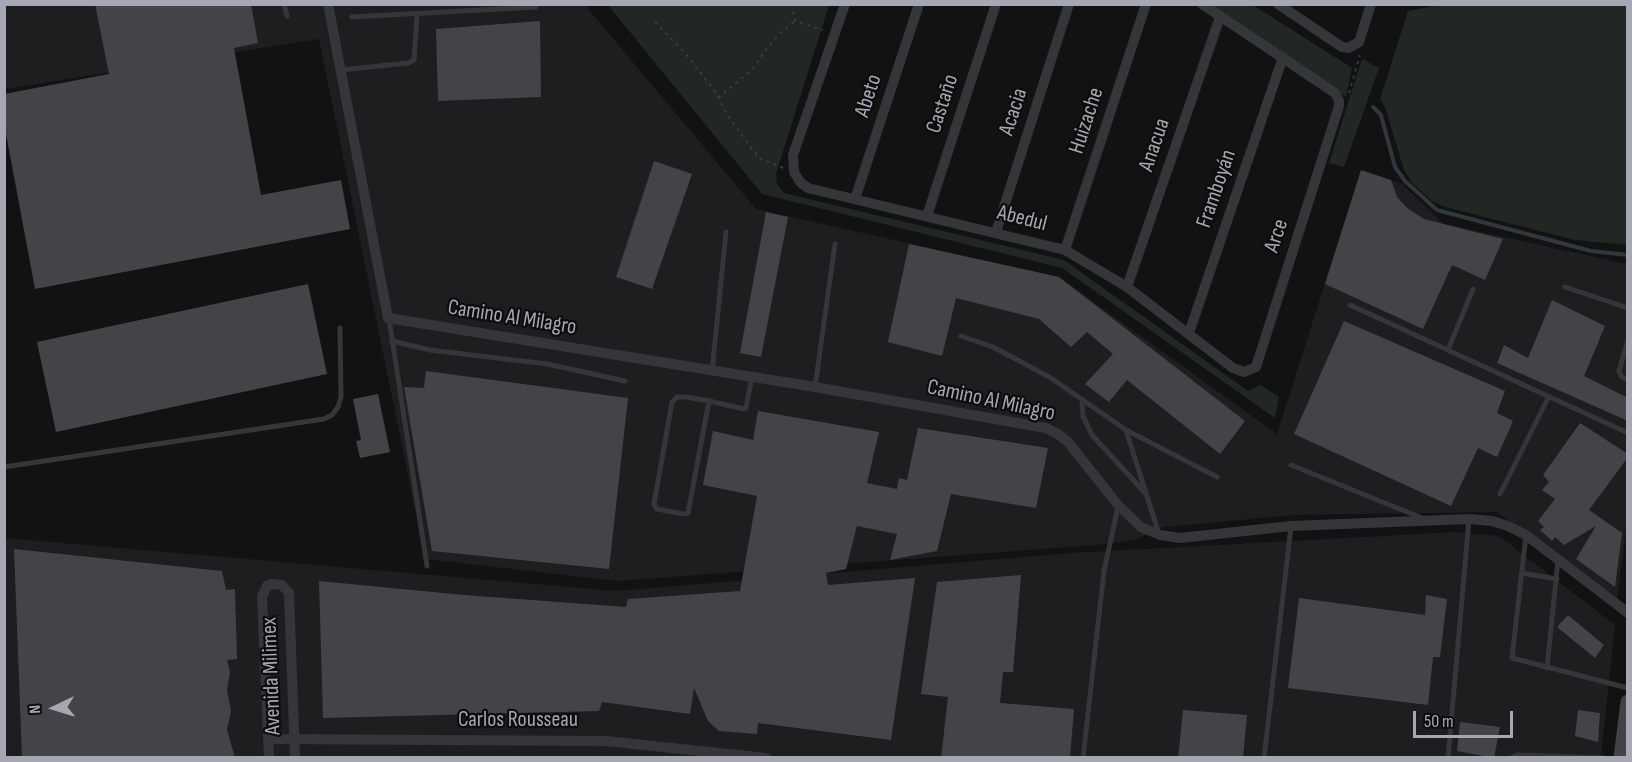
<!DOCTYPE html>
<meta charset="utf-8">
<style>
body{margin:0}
#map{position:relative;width:1632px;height:762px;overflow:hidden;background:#121213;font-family:"Sofia Sans Condensed",sans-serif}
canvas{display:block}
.frame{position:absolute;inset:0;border:6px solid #a5a8b2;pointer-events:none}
.north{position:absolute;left:24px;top:678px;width:60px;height:60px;-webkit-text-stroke:4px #0d0d0e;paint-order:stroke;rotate:266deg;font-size:16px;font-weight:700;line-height:24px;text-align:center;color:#a5a8b2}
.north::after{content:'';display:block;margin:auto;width:21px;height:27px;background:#a5a8b2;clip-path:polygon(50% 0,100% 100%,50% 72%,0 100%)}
.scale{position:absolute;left:1413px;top:711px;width:100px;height:27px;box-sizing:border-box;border:3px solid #a5a8b2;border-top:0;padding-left:8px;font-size:18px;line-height:21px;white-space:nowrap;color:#a5a8b2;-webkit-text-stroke:4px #0d0d0e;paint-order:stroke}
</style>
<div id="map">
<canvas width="1632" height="762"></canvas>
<div class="frame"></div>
<div class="north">N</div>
<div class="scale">50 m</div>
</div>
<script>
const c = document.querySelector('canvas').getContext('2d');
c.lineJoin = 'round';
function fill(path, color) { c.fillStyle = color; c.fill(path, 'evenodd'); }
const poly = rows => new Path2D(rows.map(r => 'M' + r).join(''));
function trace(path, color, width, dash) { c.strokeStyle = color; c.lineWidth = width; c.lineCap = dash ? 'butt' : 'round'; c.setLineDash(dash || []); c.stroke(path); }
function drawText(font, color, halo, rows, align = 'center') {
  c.font = font + ' "Sofia Sans Condensed",sans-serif'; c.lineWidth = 4.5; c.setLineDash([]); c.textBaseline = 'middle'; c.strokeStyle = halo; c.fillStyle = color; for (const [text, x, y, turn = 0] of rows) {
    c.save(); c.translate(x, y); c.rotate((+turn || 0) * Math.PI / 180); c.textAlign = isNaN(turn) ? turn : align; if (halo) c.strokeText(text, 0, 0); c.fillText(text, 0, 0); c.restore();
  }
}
fill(poly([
 [5,5,585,5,756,209,1059,277,1277,434,1361,170,1402,184,1444,224,1627,264,1628,513,1617,599,1497,512,1294,515,1165,527,1134,540,1095,545,617,581,425,559,319,39,5,89],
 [1455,532,1499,536,1615,625,1601,757,5,757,4,538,617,591,1072,553]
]), '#1e1e20');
fill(poly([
 [608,5,829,5,776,174,777,184,784,193,1064,260,1248,391,1261,385,1279,397,1275,418,1062,268,762,194],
 [1212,5,1253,5,1352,68,1346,97],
 [1440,5,1627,5,1627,245,1575,240,1445,207,1432,201,1413,184,1404,170,1385,107,1380,99,1408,11],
 [1362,59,1379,68,1344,167,1329,163]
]), '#212722');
trace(poly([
 [1373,107,1381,115,1395,167,1405,181,1437,210,1591,251,1628,255]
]), '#31373e', 4);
fill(poly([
 [95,4,251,4,258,43,234,48,261,195,341,180,350,229,35,289,4,123,4,94,109,74],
 [540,21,541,97,438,101,436,29],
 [654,161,692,174,652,289,616,277],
 [1361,170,1391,180,1397,197,1407,208,1424,219,1503,239,1485,280,1452,265,1423,329,1325,284],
 [766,212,788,217,761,357,740,353],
 [909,244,1059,277,1245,421,1220,454,1127,380,1109,402,1085,384,1113,354,1087,332,1071,347,1039,319,956,298,942,356,888,342],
 [308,284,327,374,56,432,37,342],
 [1552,300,1605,326,1584,376,1628,398,1628,421,1497,363,1504,345,1528,358],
 [1344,321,1505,391,1497,413,1513,421,1497,457,1478,448,1451,506,1294,434],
 [426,371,628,398,609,569,432,551,404,387,424,388],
 [378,394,390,452,360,458,356,441,361,440,353,399],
 [758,411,879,432,867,483,897,489,899,478,907,480,918,428,1048,448,1036,508,951,494,937,551,890,560,897,534,857,526,846,569,826,573,828,585,915,578,891,740,758,723,757,734,719,731,708,721,694,688,690,714,602,702,599,711,323,718,319,581,464,595,626,607,628,599,740,591,757,496,703,485,713,431,753,440],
 [1580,423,1628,454,1628,457,1589,510,1622,533,1615,587,1576,559,1596,526,1564,545,1555,537,1552,541,1540,530,1544,527,1538,521,1555,499,1542,490,1549,482,1543,475],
 [14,549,222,571,226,590,235,589,237,659,227,660,230,672,227,690,231,711,227,730,235,758,22,758],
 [1021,575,1013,672,1003,672,1000,703,1074,709,1070,758,941,758,948,697,921,694,937,582],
 [1426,595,1447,599,1440,657,1433,657,1428,705,1288,688,1299,598,1425,615],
 [1568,615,1604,645,1595,658,1557,627],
 [1183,710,1247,715,1243,758,1178,758],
 [1578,710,1600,713,1598,742,1575,736],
 [1460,722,1500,727,1494,758,1457,751]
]), '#444448');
trace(poly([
 [792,4,795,21,823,30],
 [655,22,685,53,714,90,728,116,759,158,783,168],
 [1349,93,1360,55],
 [718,98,753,69,767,48,781,32,795,21]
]), '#3b3c40', 2, [3, 4.5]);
trace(poly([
 [284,4,287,16],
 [352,17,536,7],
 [341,70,408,63,414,60,417,15],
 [1565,287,1628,308],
 [1350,305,1628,433],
 [389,319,427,566],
 [961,336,993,347,1027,365,1051,378,1126,430,1159,534],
 [1628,340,1619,371,1621,376,1628,380],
 [392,341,430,350,547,364,625,381],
 [1448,350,1473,289],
 [712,371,726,232],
 [815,387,835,244],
 [1082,399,1083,416,1092,435,1146,494],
 [709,401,688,513,684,514,657,509,654,504,672,402,677,397,686,397,709,401,744,409,746,408,752,377],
 [1126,430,1217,477],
 [1291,465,1422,518],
 [4,467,324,419,332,415,338,407,341,397,340,328],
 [1500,494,1548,398],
 [1526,535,1512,658,1628,688],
 [1521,573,1557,579],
 [1547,668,1558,560],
 [1083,758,1104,571,1118,507],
 [1264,758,1291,527],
 [1448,758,1469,519],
 [1511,758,1517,755,1604,758]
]), '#35363a', 5);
trace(poly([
 [328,4,388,318,815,387,1046,428,1058,434,1068,442,1118,505,1141,527,1160,535,1180,538,1291,526,1469,519,1492,521,1508,526,1526,535,1628,613],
 [845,4,793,155,794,172,800,182,808,188,1065,250,1127,287,1233,368,1244,372,1256,367,1339,106,1339,101,1335,93,1202,4],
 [1278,4,1342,47,1348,48,1359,42,1371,4],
 [855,199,919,4],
 [927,216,996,4],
 [996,232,1069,4],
 [1065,250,1146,4],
 [1127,287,1220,17],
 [1189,333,1283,57],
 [268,739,606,741,766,758],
 [269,758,262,596,267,586,272,584,282,585,289,593,295,758]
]), '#35363a', 10);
trace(poly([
 [1621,758,1628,702]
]), '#424247', 15);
drawText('22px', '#a5a8b2', '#0d0d0e', [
 ["Abeto",869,96,-72],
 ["Castaño",943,104,-72],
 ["Acacia",1014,112,-72],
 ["Huizache",1087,121,-72],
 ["Anacua",1155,145,-71],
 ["Framboyán",1217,189,-71],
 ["Abedul",1022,219,14],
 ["Arce",1277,236,-72],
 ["Camino Al Milagro",512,318,9],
 ["Camino Al Milagro",991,401,12],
 ["Avenida Milimex",272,676,-92],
 ["Carlos Rousseau",518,720]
]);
</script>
